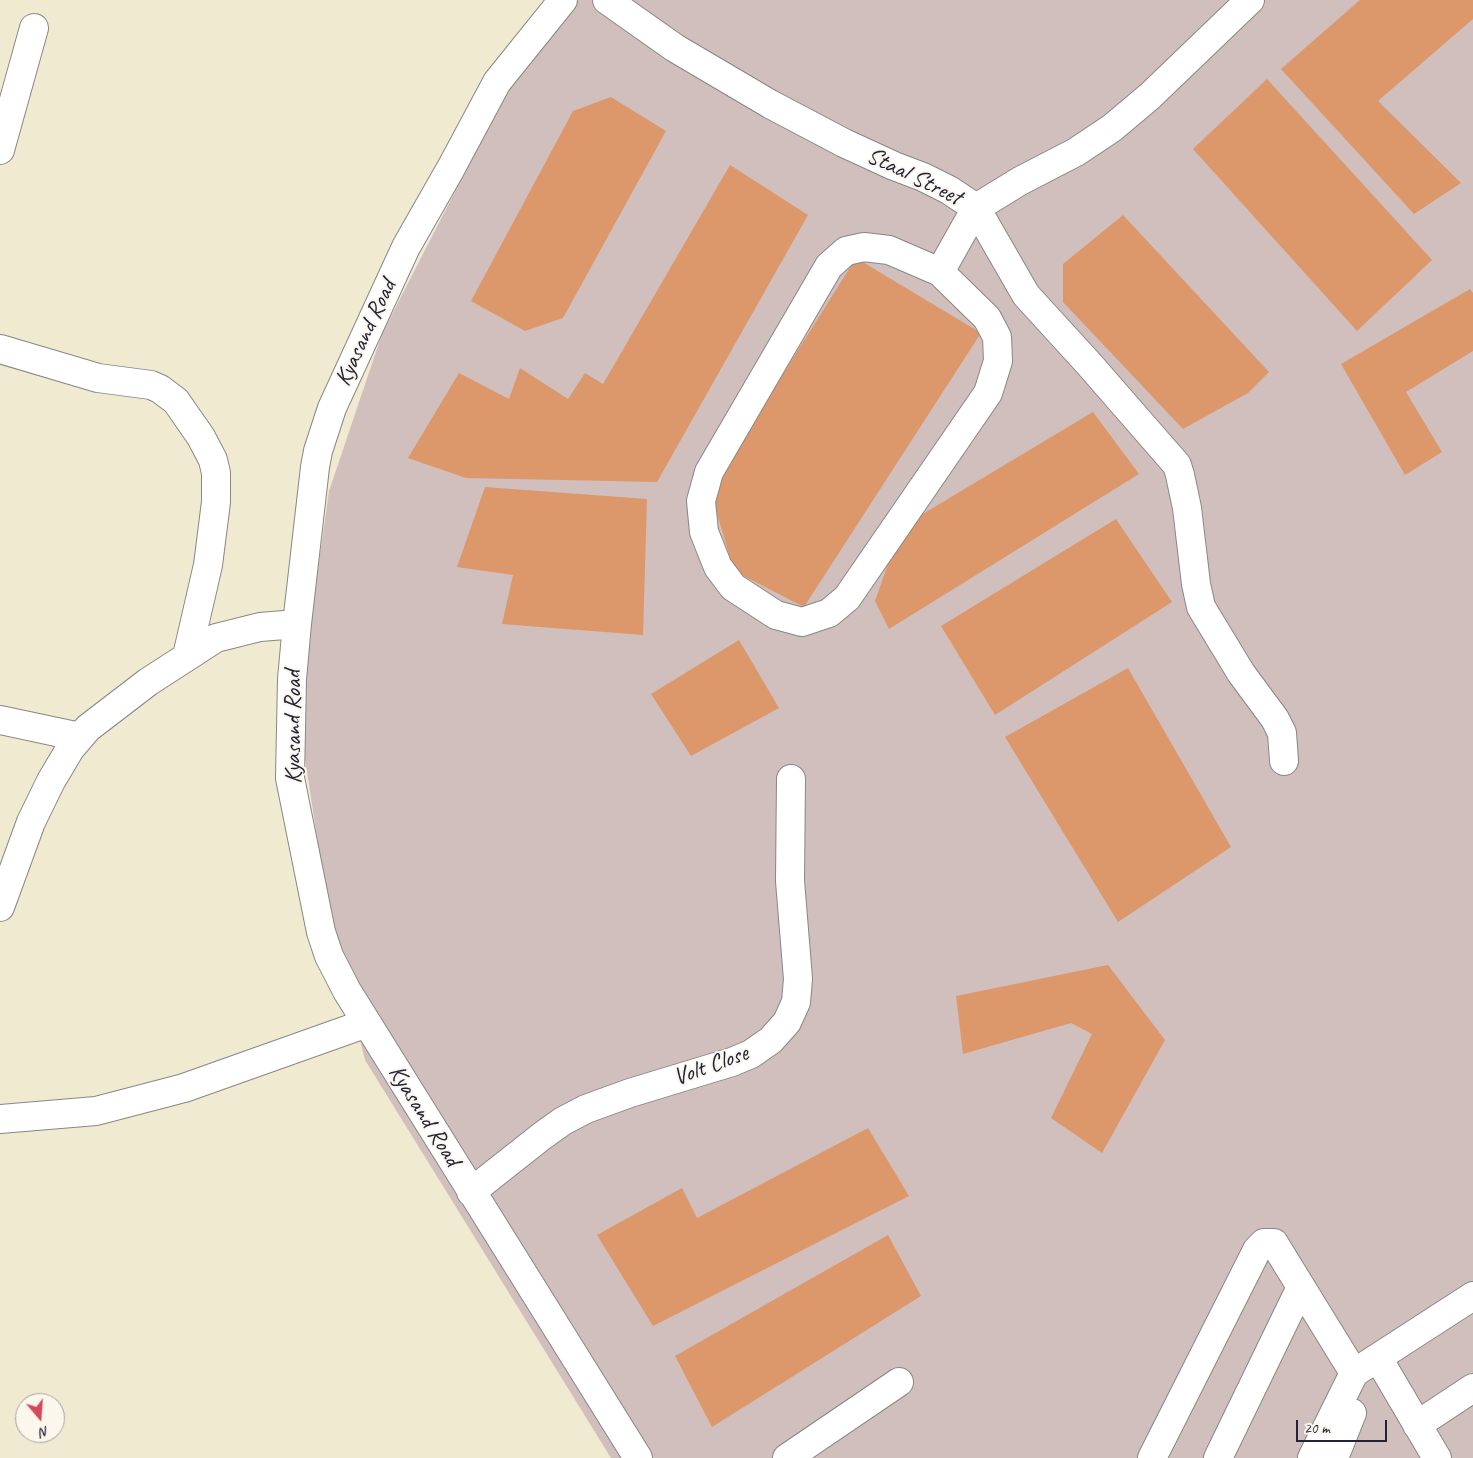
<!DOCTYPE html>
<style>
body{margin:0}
#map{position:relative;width:1473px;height:1458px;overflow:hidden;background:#f0ead1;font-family:Caveat,sans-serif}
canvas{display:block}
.north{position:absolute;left:15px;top:1393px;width:50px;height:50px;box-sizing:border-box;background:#fbf7ec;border:1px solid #a4a2a5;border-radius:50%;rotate:162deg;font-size:14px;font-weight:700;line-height:20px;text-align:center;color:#22223b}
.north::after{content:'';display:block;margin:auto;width:18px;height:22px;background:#d1495b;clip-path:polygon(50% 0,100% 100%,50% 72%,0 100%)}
.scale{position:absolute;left:1296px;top:1420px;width:91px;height:22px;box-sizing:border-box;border:2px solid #22223b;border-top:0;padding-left:6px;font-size:15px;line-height:18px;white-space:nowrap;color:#22223b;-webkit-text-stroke:4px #fbf7ec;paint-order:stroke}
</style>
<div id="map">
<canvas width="1473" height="1458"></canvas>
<div class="north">N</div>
<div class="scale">20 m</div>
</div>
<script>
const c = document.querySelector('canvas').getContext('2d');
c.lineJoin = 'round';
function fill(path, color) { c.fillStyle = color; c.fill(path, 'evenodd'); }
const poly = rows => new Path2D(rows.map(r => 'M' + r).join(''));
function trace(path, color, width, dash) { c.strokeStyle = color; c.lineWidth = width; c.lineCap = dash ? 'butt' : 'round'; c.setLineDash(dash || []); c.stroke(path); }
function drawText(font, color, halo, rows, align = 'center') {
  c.font = font + ' Caveat,sans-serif'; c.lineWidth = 4; c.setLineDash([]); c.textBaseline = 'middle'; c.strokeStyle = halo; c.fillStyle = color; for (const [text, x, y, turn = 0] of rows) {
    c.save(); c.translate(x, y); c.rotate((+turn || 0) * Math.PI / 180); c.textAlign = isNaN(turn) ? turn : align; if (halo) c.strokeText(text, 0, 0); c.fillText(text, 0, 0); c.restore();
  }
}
fill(poly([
 [553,0,1473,0,1473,1458,611,1458,365,1060,328,910,298,712,329,491,382,334]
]), '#d1bfbd');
fill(poly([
 [1360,0,1473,0,1473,19,1378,101,1461,183,1414,214,1281,69],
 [1267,79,1432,260,1357,331,1193,149],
 [611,97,666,131,563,318,525,331,471,301,573,111],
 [730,165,808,215,657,482,466,478,408,458,459,373,509,399,520,368,568,399,585,373,603,384],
 [1123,215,1269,372,1248,393,1183,429,1063,302,1063,264],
 [856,258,981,333,804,607,734,571,710,490],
 [1470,289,1473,293,1473,351,1406,392,1442,452,1405,475,1341,364],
 [1093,412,1139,474,889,629,875,601,901,527],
 [485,487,647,499,643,635,502,624,513,575,457,567],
 [1116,519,1172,602,995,715,941,626],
 [739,640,779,708,691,756,651,694],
 [1128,668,1231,847,1118,922,1005,737],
 [1108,965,1165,1040,1102,1153,1051,1118,1092,1034,1071,1023,963,1054,956,996],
 [868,1128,909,1196,653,1326,597,1235,682,1188,697,1218],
 [888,1235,921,1296,712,1427,675,1356]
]), '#dc986a');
const minor = poly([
 [563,0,497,82,451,168,406,247,332,408,318,451,315,467,297,624,292,679,290,778,321,932,329,956,347,991,638,1458],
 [607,0,675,48,770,104,844,143,894,166,923,177,949,190,976,208,1020,181,1076,152,1112,128,1150,96,1250,0],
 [0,150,34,28],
 [976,208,1026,295,1089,364,1177,465,1180,475,1187,508,1196,584,1201,607,1241,673,1275,719,1282,733,1284,761],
 [864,247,889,250,940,272,987,318,997,337,998,361,988,393,847,598,829,613,802,622,776,615,733,587,718,567,704,532,701,501,709,472,829,266,846,251,864,247],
 [940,272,976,208],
 [0,349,98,378,151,385,160,389,176,401,201,437,213,460,216,473,216,502,208,565,187,656],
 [0,720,80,737],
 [0,907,31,822,51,781,70,749,88,728,148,682,216,638,260,627,297,624],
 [0,1119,96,1111,184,1088,367,1023],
 [471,1192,542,1136,563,1121,586,1109,630,1093,732,1062,751,1054,771,1040,787,1022,796,1002,798,979,790,881,791,779],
 [1378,1358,1437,1458],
 [1417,1425,1473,1388],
 [787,1458,899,1382],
 [1152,1458,1257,1250,1264,1243,1274,1243,1354,1373],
 [1218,1458,1301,1287],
 [1312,1458,1354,1373,1473,1296],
 [1334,1458,1352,1413]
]);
trace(minor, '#898686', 30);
trace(minor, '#fff', 28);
drawText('24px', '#22223b', '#fbf7ec', [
 ["Staal Street",914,177,26],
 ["Kyasand Road",366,333,-65],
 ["Kyasand Road",294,727,-90],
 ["Volt Close",711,1066,-20],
 ["Kyasand Road",424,1116,58]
]);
</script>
